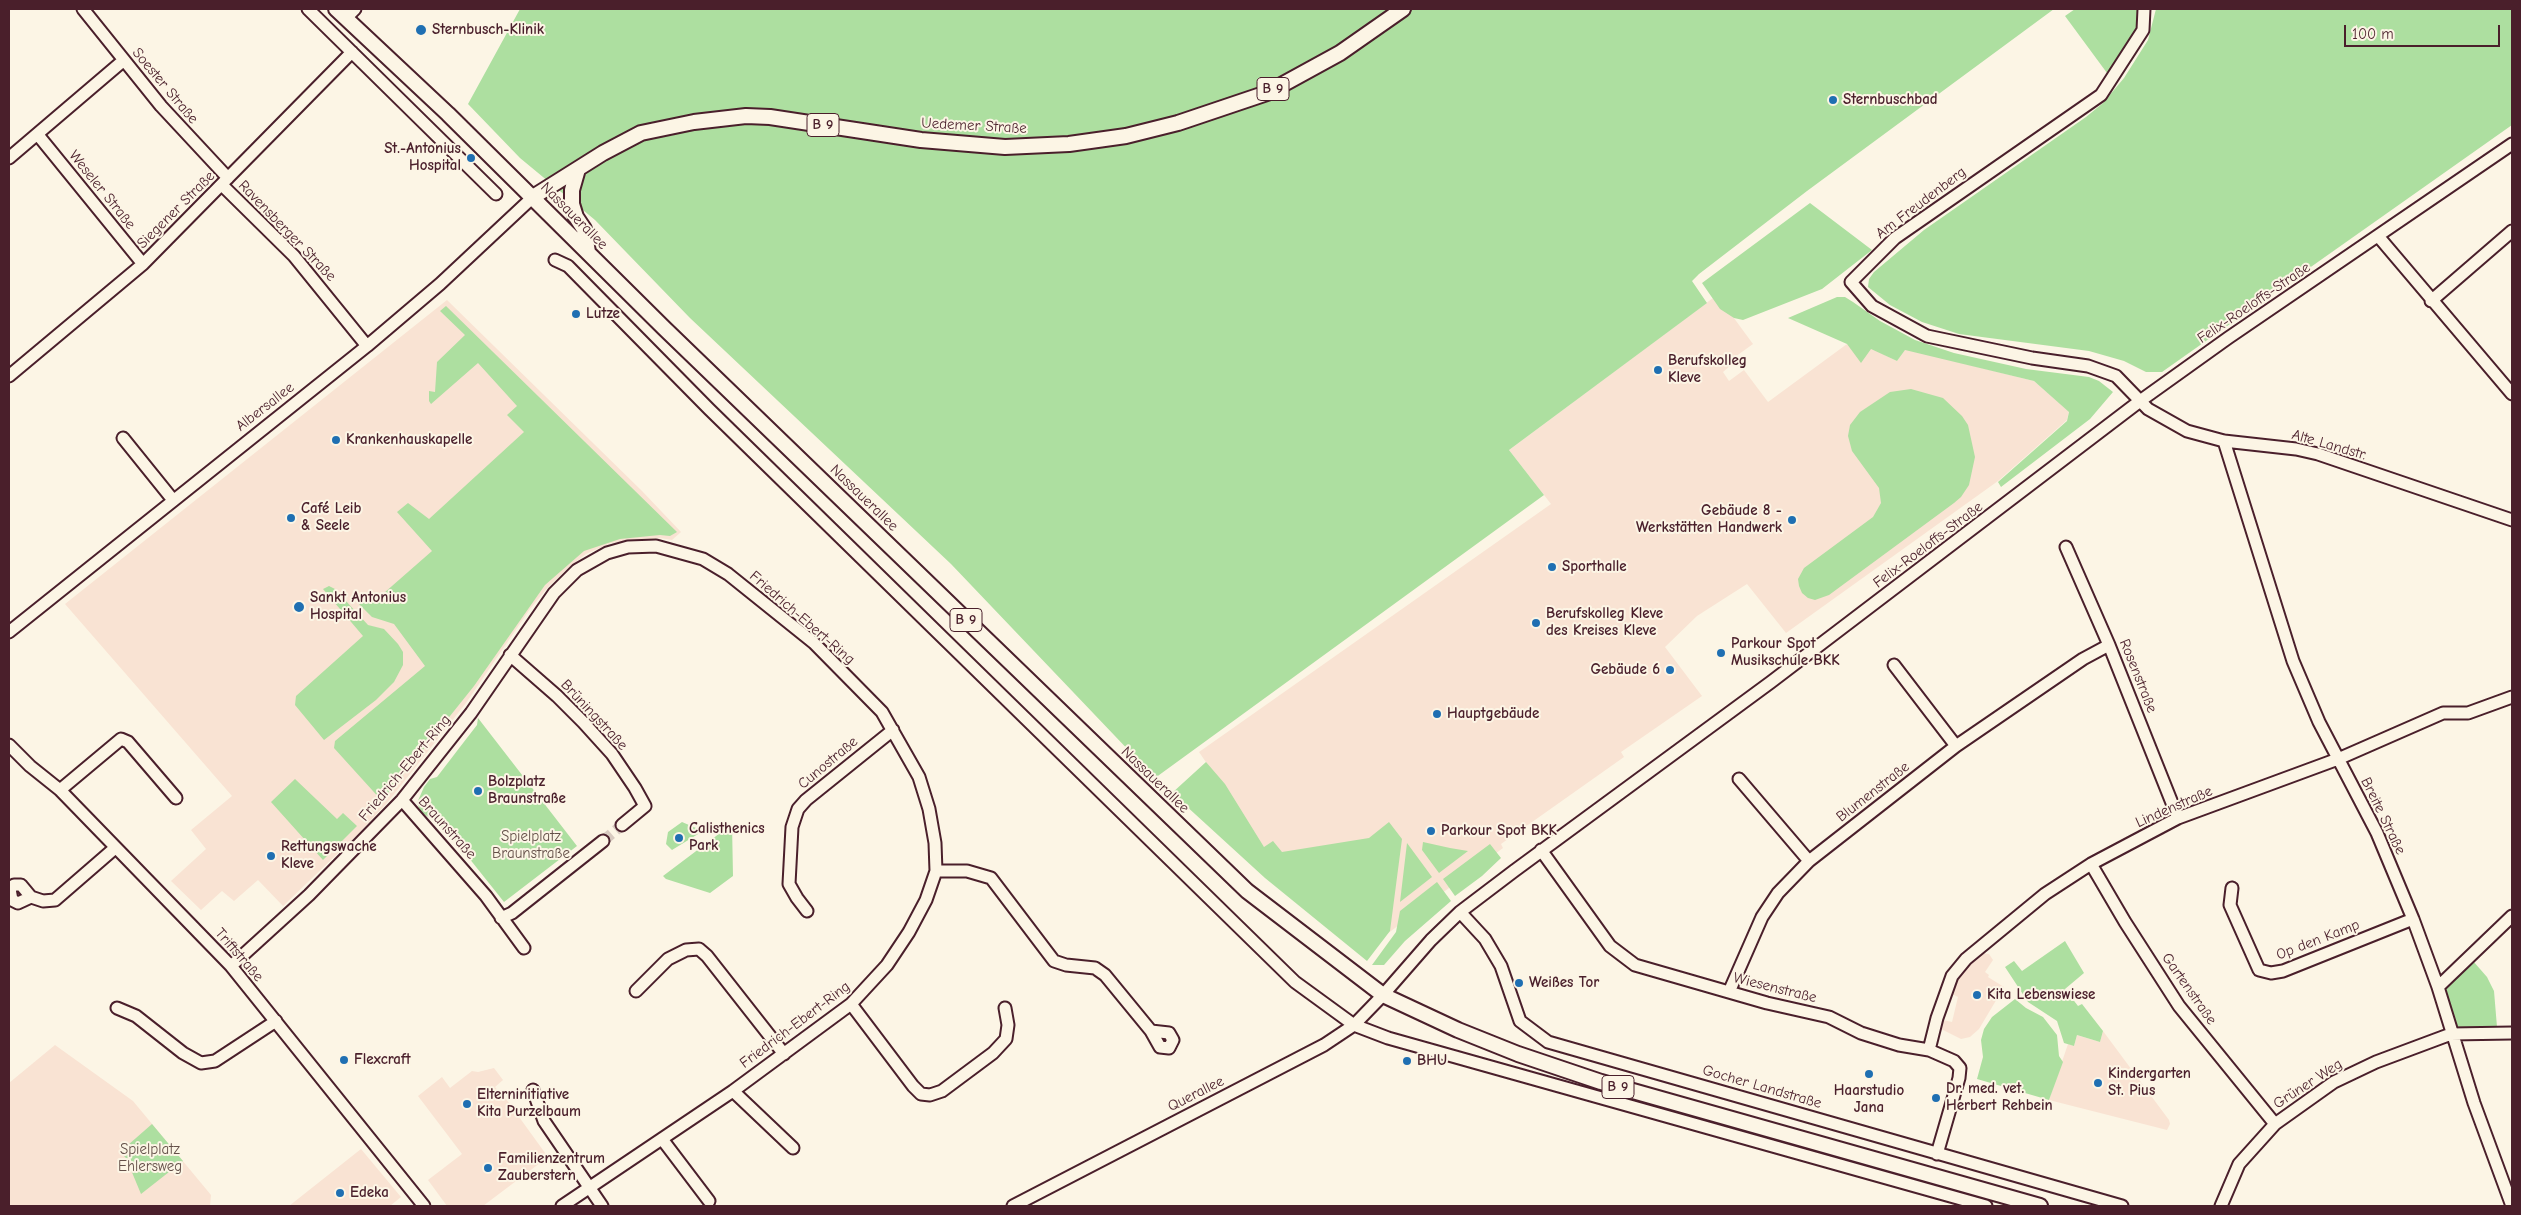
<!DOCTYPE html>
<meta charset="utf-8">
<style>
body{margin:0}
#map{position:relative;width:2521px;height:1215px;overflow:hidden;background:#fcf5e5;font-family:"Comic Neue",sans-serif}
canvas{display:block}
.frame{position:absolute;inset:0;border:10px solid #4a1f2b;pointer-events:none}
.scale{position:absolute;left:2344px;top:25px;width:156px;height:22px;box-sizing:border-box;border:2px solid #4a1f2b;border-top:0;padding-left:6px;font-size:15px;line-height:18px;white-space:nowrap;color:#4a1f2b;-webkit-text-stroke:4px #fcf5e5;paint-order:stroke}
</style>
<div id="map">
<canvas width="2521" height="1215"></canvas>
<div class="frame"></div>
<div class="scale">100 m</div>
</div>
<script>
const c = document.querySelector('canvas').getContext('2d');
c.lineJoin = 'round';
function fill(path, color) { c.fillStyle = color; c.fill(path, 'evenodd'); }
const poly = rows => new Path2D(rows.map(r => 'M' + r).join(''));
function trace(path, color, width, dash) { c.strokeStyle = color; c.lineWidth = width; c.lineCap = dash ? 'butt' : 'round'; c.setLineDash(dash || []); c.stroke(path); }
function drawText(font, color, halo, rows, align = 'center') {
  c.font = font + ' "Comic Neue",sans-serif'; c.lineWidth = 4; c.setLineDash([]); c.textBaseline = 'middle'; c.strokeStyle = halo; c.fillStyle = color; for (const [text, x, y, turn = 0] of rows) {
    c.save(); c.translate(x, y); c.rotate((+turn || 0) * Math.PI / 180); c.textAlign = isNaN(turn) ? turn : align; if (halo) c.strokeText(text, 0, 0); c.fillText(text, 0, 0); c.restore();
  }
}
fill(poly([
 [1717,295,1753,344,1728,362,1730,366,1723,372,1729,381,1744,370,1768,402,1847,344,1871,348,1897,361,1905,349,2034,381,2069,411,2067,420,1998,481,1786,633,1747,584,1697,616,1665,647,1702,696,1621,752,1624,757,1501,844,1503,848,1364,951,1263,846,1199,752,1551,504,1509,450],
 [447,300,642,491,681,532,672,540,660,538,611,543,586,554,568,568,549,586,530,609,466,703,387,803,358,834,283,906,258,880,234,901,222,891,201,910,171,881,206,849,191,830,232,796,65,604],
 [1980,953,1989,954,1993,960,1985,972,1989,975,1988,977,2004,987,1979,1029,1970,1037,1961,1039,1941,1029,1943,1020,1952,1022,1958,997,1952,994,1958,979],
 [2103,1031,2169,1120,2170,1124,2167,1130,2049,1100,2068,1044,2074,1046,2077,1035,2100,1042],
 [55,1045,133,1101,211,1195,210,1206,9,1206,9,1083],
 [494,1068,503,1080,495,1087,499,1092,501,1092,548,1157,483,1206,447,1206,428,1180,462,1154,418,1096,442,1077,450,1088,472,1071,478,1072],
 [361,1149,401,1197,390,1206,289,1206]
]), '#f9e3d3');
fill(poly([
 [520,9,2054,9,1807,191,1699,274,1692,281,1707,303,1509,450,1544,495,1155,778,951,564,690,318,595,220,520,158,468,104],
 [2075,9,2139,9,2139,19,2133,36,2107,73,2065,16],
 [2156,9,2512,9,2512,125,2162,372,2146,372,2124,361,2089,351,1959,334,1922,322,1890,305,1868,287,1869,279,1874,272,1924,230,2086,117,2103,103,2124,78,2148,40],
 [1810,203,1872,250,1822,289,1743,320,1734,318,1720,309,1702,283],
 [1837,297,1845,297,1853,302,1880,321,1915,340,1954,353,2026,369,2089,377,2099,381,2113,392,2090,419,2001,487,1998,482,2067,421,2069,412,2034,381,1905,350,1897,361,1871,349,1861,363,1847,344,1788,318],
 [446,306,677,532,670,536,660,535,620,539,584,551,545,585,474,686,382,801,334,748,335,741,425,666,394,624,372,617,358,603,369,595,376,600,432,551,397,512,408,503,429,519,524,432,507,415,517,406,478,363,431,404,429,401,429,391,435,392,437,362,465,335,440,311],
 [1911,389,1943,398,1962,416,1968,425,1975,457,1969,485,1961,497,1954,503,1829,595,1815,600,1808,598,1802,593,1799,586,1798,579,1804,568,1873,517,1881,503,1879,488,1852,451,1848,436,1850,425,1860,412,1890,392],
 [329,586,335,589,368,625,384,629,398,644,403,652,403,665,394,682,376,700,324,740,295,705,296,696,363,636,323,589],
 [478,718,577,846,504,902,453,838,433,820,421,812,417,803,424,787,430,779,437,777,460,747,477,725],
 [1206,762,1225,784,1264,847,1273,841,1282,852,1369,838,1389,822,1402,839,1390,931,1367,961,1265,878,1172,793],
 [295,779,337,819,343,813,357,826,323,860,271,802],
 [682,822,703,831,672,850,666,844,668,832],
 [732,824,733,876,710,893,666,879,663,876],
 [1423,842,1450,848,1468,851,1439,873,1422,850],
 [1407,843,1432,877,1400,902],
 [1490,844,1501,858,1482,876,1455,896,1443,879],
 [1437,882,1451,901,1405,941,1384,965,1372,965,1396,932,1400,911],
 [2065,941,2084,973,2065,989,2078,1006,2082,1004,2103,1031,2100,1042,2077,1035,2074,1046,2064,1043,2057,1021,2028,1002,2005,967,2014,961,2022,971],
 [2473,961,2487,977,2494,991,2497,1027,2456,1030,2443,990],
 [2015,999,2026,1008,2043,1017,2057,1035,2059,1056,2063,1062,2049,1100,1977,1079,1983,1057,1981,1040,1984,1029,1992,1017],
 [152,1124,183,1161,141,1194,126,1158,120,1152]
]), '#addfa0');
trace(poly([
 [603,841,622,825]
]), '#d8cac0', 11, [11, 5.5]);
const minor = poly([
 [83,9,161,106,228,178],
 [308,9,496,194],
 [2144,9,2143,30,2101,95,1895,238,1851,282,1872,306,1927,336,2032,358,2088,366,2116,376,2148,409,2187,431,2224,441,2296,449,2318,454,2512,520],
 [346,18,355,9],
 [38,135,143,264],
 [9,158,124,60],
 [222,185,294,256,367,346],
 [2378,236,2512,394],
 [555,260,568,266,709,409,1295,982,1354,1025,1388,1038,1986,1206],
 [2431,301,2512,231],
 [9,376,143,264,352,52],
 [123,438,173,500],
 [2224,441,2293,661,2319,722,2377,833,2413,919,2438,987,2474,1103,2512,1206],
 [2066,547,2109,645,2178,818],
 [9,632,367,346,440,284,533,197],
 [510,655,557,696,583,722,612,754,635,788,645,806,622,825],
 [1894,665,1956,746],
 [9,745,30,766,60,790,231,966,424,1206],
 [1739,779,1809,861],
 [60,790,121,739,128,742,176,798],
 [402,800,486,896,524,948],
 [1541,850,1610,946,1635,965,1767,1003,1829,1017,1861,1033,1899,1045,1929,1050,1954,1061,1960,1068,1959,1078,1937,1154],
 [2091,864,2125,922,2179,1006,2275,1124],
 [936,871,967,871,991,878,1054,961,1066,965,1095,968,1105,975,1151,1031],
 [2232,888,2230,905,2259,970,2271,973,2283,971,2413,919],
 [31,897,18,903,12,900,10,889,14,885,21,885,31,897,43,901,55,900,115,848],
 [807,911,797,898,789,884,792,827,798,809,806,800,893,730],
 [1460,912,1485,939,1501,966,1520,1021,1548,1042,2122,1206],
 [501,918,512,913,603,841],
 [231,966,309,895,402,800,471,713,554,593,577,570,607,553,628,547,656,546,703,559,728,574,814,643,882,712,919,777,929,809,935,843,936,871,926,900,909,932,887,965,851,1004,733,1091,562,1206],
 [2438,987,2512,916],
 [636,991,668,959,686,950,699,949,707,956,784,1054],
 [1729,992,1762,917,1778,893,1809,861,1956,746,2083,659,2109,645],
 [851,1004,913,1086,921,1094,930,1095,942,1091,993,1053,1006,1039,1008,1025,1005,1008],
 [117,1008,136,1016,183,1053,201,1063,215,1061,276,1021],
 [1151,1031,1169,1033,1173,1040,1169,1048,1160,1047,1151,1031],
 [1929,1050,1937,1018,1952,976,1966,959,2045,894,2091,864,2178,818,2338,759,2443,713,2468,713,2512,697],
 [533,1090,544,1121,602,1206],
 [733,1091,793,1148],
 [662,1139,709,1201],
 [1013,1206,1324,1045,1354,1025,1383,995,1431,940,1460,912,1514,871,1771,682,2140,401,2228,338,2512,144],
 [2221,1206,2239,1164,2275,1124,2334,1082,2376,1062,2451,1034,2512,1033]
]);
const major = poly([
 [336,9,448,114,664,328,1247,891,1383,995,1458,1030,1518,1054,1601,1082,2040,1206],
 [578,169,572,190,572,204,576,217,584,229,588,252],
 [533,197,603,153,641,133,694,122,746,116,770,117,921,140,1005,147,1069,144,1126,136,1178,123,1267,93,1340,53,1403,9]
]);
trace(minor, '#4a1f2b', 15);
trace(major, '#4a1f2b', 18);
trace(minor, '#fcf5e5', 11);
trace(major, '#fcf5e5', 14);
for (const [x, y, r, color] of [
 [421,30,6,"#1f6fb2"],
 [1833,100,5,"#1f6fb2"],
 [471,158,5,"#1f6fb2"],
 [576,314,5,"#1f6fb2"],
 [1658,370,5,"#1f6fb2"],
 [336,440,5,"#1f6fb2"],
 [291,518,5,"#1f6fb2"],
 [1792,520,5,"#1f6fb2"],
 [1552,567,5,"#1f6fb2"],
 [299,607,6,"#1f6fb2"],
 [1536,623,5,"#1f6fb2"],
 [1721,653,5,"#1f6fb2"],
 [1670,670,5,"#1f6fb2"],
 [1437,714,5,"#1f6fb2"],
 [478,791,5,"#1f6fb2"],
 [1431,831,5,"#1f6fb2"],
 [679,838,5,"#1f6fb2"],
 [271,856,5,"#1f6fb2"],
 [1519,983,5,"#1f6fb2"],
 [1977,995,5,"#1f6fb2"],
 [344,1060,5,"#1f6fb2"],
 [1407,1061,5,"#1f6fb2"],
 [1869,1074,5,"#1f6fb2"],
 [2098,1083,5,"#1f6fb2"],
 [1936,1098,5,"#1f6fb2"],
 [467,1104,5,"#1f6fb2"],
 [488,1168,5,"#1f6fb2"],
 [340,1193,5,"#1f6fb2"]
]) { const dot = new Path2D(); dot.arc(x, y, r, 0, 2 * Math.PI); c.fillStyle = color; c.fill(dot); trace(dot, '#fcf5e5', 2); }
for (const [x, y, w] of [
 [1273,89,32],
 [823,125,32],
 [966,620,32],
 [1618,1087,32]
]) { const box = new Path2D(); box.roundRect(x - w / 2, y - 11.5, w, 23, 4); c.fillStyle = '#fcf5e5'; c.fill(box); trace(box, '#4a1f2b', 1); }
drawText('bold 14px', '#4a1f2b', null, [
 ["B 9",1273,89],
 ["B 9",823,125],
 ["B 9",966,620],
 ["B 9",1618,1087]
]);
drawText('bold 15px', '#4a1f2b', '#fcf5e5', [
 ["Sternbusch-Klinik",432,30],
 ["Sternbuschbad",1843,100],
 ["St.-Antonius",461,149,"right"],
 ["Hospital",461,166,"right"],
 ["Lutze",586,314],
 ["Berufskolleg",1668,361],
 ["Kleve",1668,378],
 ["Krankenhauskapelle",346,440],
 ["Café Leib",301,509],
 ["& Seele",301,526],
 ["Gebäude 8 -",1782,511,"right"],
 ["Werkstätten Handwerk",1782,528,"right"],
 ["Sporthalle",1562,567],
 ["Sankt Antonius",310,598],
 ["Hospital",310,615],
 ["Berufskolleg Kleve",1546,614],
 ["des Kreises Kleve",1546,631],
 ["Parkour Spot",1731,644],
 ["Musikschule BKK",1731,661],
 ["Gebäude 6",1660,670,"right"],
 ["Hauptgebäude",1447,714],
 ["Bolzplatz",488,782],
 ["Braunstraße",488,799],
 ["Calisthenics",689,829],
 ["Park",689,846],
 ["Parkour Spot BKK",1441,831],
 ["Rettungswache",281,847],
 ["Kleve",281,864],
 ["Weißes Tor",1529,983],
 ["Kita Lebenswiese",1987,995],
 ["Flexcraft",354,1060],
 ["BHU",1417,1061],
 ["Kindergarten",2108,1074],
 ["St. Pius",2108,1091],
 ["Dr. med. vet.",1946,1089],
 ["Herbert Rehbein",1946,1106],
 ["Haarstudio",1869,1091,"center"],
 ["Jana",1869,1108,"center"],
 ["Elterninitiative",477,1095],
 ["Kita Purzelbaum",477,1112],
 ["Familienzentrum",498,1159],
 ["Zauberstern",498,1176],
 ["Edeka",350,1193]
], 'left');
drawText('15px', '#4a1f2b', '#fcf5e5', [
 ["Soester Straße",165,86,50],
 ["Uedemer Straße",974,126,3],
 ["Weseler Straße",102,190,51],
 ["Am Freudenberg",1921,203,-37],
 ["Siegener Straße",176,210,-45],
 ["Nassauerallee",574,216,45],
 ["Ravensberger Straße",287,231,46],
 ["Felix-Roeloffs-Straße",2254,303,-34],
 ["Albersallee",265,407,-38],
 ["Alte Landstr.",2329,445,16],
 ["Nassauerallee",864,498,44],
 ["Felix-Roeloffs-Straße",1928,545,-37],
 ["Friedrich-Ebert-Ring",802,618,41],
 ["Rosenstraße",2138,676,68],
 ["Brüningstraße",594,715,47],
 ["Cunostraße",828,763,-40],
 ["Friedrich-Ebert-Ring",405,768,-50],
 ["Nassauerallee",1155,780,44],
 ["Blumenstraße",1873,792,-38],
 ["Lindenstraße",2174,807,-24],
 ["Breite Straße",2383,816,64],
 ["Braunstraße",447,828,48],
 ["Op den Kamp",2318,940,-21],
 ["Triftstraße",239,955,49],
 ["Wiesenstraße",1775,988,14],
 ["Gartenstraße",2189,989,55],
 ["Friedrich-Ebert-Ring",795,1025,-37],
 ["Grüner Weg",2308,1084,-33],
 ["Gocher Landstraße",1762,1087,16],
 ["Querallee",1196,1094,-27]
]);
drawText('15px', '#634f48', '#fcf5e5', [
 ["Spielplatz",531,837],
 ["Braunstraße",531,854],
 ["Spielplatz",150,1150],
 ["Ehlersweg",150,1167]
]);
</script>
